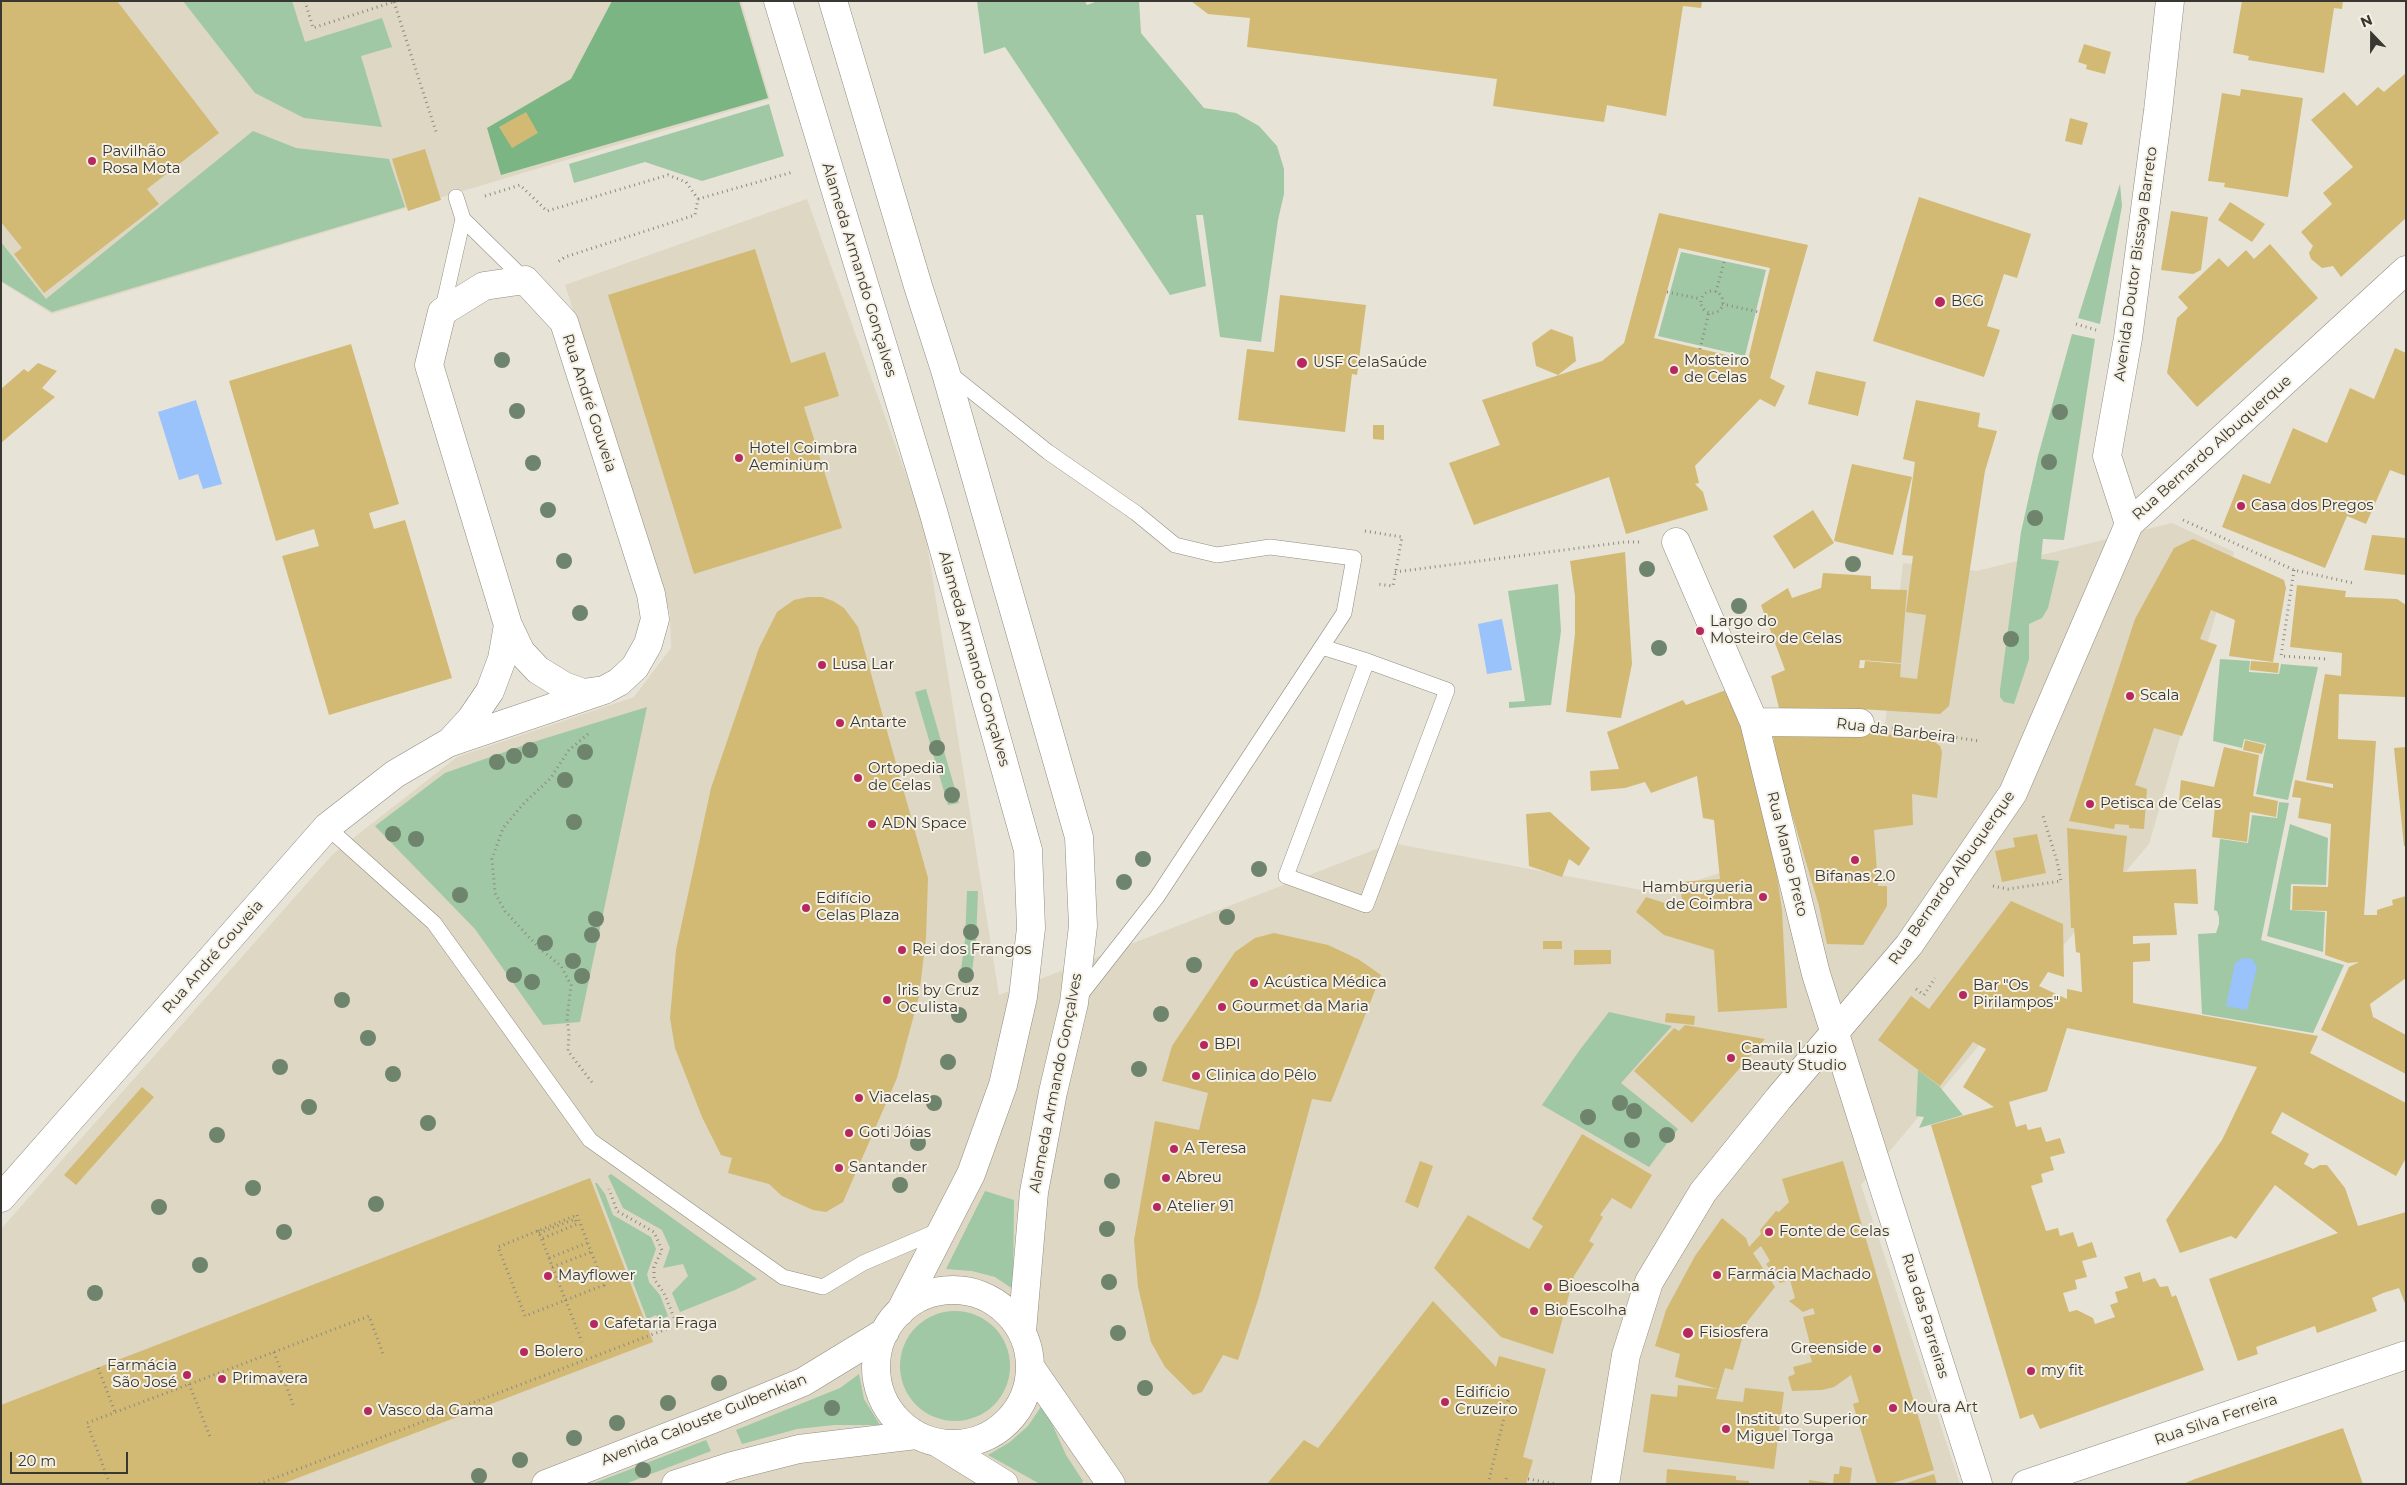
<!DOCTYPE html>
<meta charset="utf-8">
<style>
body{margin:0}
#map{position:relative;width:2407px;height:1485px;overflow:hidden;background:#e7e3d7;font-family:Montserrat,sans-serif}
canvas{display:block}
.frame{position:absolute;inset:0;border:2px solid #393732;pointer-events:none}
.north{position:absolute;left:2347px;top:10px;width:50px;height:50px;-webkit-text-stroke:4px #f5f0e4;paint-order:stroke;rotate:338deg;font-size:14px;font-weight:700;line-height:20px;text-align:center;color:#393732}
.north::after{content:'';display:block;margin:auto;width:18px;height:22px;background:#393732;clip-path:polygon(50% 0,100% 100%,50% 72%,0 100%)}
.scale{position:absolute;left:10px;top:1452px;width:118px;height:22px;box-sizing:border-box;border:2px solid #393732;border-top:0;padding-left:6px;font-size:15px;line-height:18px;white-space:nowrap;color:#393732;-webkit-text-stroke:4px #f5f0e4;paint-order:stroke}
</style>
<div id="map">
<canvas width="2407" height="1485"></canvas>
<div class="frame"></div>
<div class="north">N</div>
<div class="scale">20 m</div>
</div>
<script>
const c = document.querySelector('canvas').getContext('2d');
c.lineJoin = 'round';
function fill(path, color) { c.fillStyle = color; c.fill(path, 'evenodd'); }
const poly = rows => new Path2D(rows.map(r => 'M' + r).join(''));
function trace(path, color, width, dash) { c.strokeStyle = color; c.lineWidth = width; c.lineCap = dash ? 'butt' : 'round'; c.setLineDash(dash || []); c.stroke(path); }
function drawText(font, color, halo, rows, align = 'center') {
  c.font = font + ' Montserrat,sans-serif'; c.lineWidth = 4; c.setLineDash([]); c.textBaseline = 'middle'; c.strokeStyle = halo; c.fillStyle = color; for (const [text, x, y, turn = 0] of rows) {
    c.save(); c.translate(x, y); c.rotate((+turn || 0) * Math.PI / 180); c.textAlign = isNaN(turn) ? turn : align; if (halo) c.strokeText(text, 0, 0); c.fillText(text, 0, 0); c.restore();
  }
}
fill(poly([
 [1,1,741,1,770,99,52,314,1,282],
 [807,199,924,525,999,995,1392,843,1657,893,1874,824,1903,563,1977,571,2172,523,2234,552,2149,844,1861,1185,1960,1484,1,1484,1,1229,333,854,457,757,634,697,671,648,670,613,565,285]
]), '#ddd7c3');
fill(poly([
 [183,1,292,1,305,42,382,18,392,47,361,56,382,127,304,118,255,93],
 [977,1,1085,1,1087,5,1098,1,1139,1,1141,33,1204,108,1236,113,1259,126,1277,146,1284,169,1284,194,1278,220,1261,342,1220,337,1203,215,1196,215,1206,286,1170,295,1005,47,984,54],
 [769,104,784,156,702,181,645,162,574,183,569,164],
 [253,131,296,148,389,159,405,207,52,312,1,281,1,242,46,299],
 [2120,184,2122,206,2100,324,2078,318],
 [1681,252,1766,270,1745,356,1658,336],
 [2072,334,2095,339,2064,540,2043,539,2041,559,2059,561,2048,608,2042,618,2029,624,2029,659,2014,704,2004,702,2000,697,2000,690,2021,532,2038,456],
 [1558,584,1561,631,1551,705,1509,708,1509,702,1525,701,1508,591],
 [2220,659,2250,661,2249,672,2279,674,2281,664,2318,667,2288,800,2256,794,2266,744,2244,739,2242,748,2213,741],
 [926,689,959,803,948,805,915,692],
 [647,707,580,1022,543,1025,475,929,375,826,445,773,530,743],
 [2279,802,2289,803,2261,940,2344,965,2313,1033,2202,1014,2198,934,2216,933,2219,924,2219,917,2217,911,2214,910,2220,839,2248,843,2252,815,2277,818],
 [2290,824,2328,838,2326,885,2291,884,2290,910,2325,912,2323,952,2267,936],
 [967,891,978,891,976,941,971,979,960,977,965,940],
 [1609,1012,1672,1026,1621,1083,1678,1129,1649,1167,1542,1105,1579,1051],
 [1918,1070,1939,1086,1963,1115,1919,1128,1924,1117,1916,1116],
 [611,1174,757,1279,735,1290,680,1312,672,1293,688,1276,683,1264,663,1268,670,1248,662,1230,623,1208,608,1176],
 [595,1183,597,1183,605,1194,613,1215,651,1237,656,1249,647,1274,649,1282,660,1295,668,1316,659,1320,656,1315,647,1319],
 [985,1191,1014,1200,1013,1289,995,1277,972,1271,946,1269],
 '900 1366a55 55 0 1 1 110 0a55 55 0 1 1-110 0Z',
 [859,1374,864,1399,880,1425,834,1425,797,1429,742,1444,736,1430,840,1388],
 [1043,1404,1066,1455,1083,1481,1081,1484,1040,1484,988,1455,1010,1442,1028,1426],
 [706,1440,711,1451,625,1484,592,1484]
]), '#a0c8a5');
fill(poly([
 [612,1,739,1,768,98,501,175,487,128,571,79]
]), '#7bb584');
fill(poly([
 [196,400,222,484,203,489,198,474,179,480,158,412],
 [1502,619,1512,670,1487,674,1478,624],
 [2243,958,2252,959,2257,967,2247,1010,2226,1006,2235,963]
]), '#9ac2fb');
fill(poly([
 [1,1,117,1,219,133,147,189,159,204,44,293,14,254,22,248,1,222],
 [1191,1,1702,1,1701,8,1683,6,1666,116,1607,105,1604,122,1493,106,1497,79,1247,47,1250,18,1208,14],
 [2242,1,2343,1,2342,9,2334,8,2324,73,2248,60,2249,56,2233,53],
 [2084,44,2111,52,2105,74,2086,69,2087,65,2078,62],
 [2406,73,2406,218,2341,277,2333,266,2322,268,2311,259,2309,253,2313,246,2301,232,2332,204,2323,193,2353,167,2311,120,2344,92,2357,106,2378,87,2384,92],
 [2241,89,2303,98,2288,197,2224,187,2225,183,2208,181,2222,93,2240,96],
 [526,112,538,133,512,148,499,127],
 [2070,118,2088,123,2082,145,2065,141],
 [425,149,441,200,408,211,392,159],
 [1919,197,2031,234,2017,278,2004,274,1987,326,2000,330,1984,377,1873,341],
 [2230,202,2265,224,2252,242,2218,220],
 [2171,211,2208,217,2201,270,2193,274,2161,270],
 [1659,213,1808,245,1770,378,1785,386,1775,407,1760,399,1695,466,1699,483,1695,484,1703,492,1708,510,1626,534,1609,477,1474,525,1449,463,1500,445,1482,400,1602,361,1624,343],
 [1679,248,1770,268,1748,360,1654,338],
 [2270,244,2318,298,2197,407,2167,373,2177,318,2188,308,2178,297,2219,258,2228,267,2246,250,2254,259],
 [755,249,791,363,825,352,839,396,804,407,842,528,694,574,608,295],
 [1280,295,1366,305,1357,375,1352,374,1345,432,1238,420,1247,349,1274,352],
 [1551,329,1573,337,1576,361,1558,375,1536,366,1532,343],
 [351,344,399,504,369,513,374,529,405,520,452,678,329,715,282,556,319,546,314,529,276,541,229,381],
 [2395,348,2406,353,2406,476,2390,470,2366,524,2347,516,2325,568,2222,527,2243,474,2270,484,2293,428,2327,443,2350,388,2374,399],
 [38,363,57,371,42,388,55,397,1,443,1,389,24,369,28,372],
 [1816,371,1866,382,1858,416,1808,404],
 [1916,400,1980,413,1978,427,1997,431,1985,471,1949,706,1940,714,1860,709,1779,708,1771,676,1785,670,1761,605,1788,588,1792,598,1821,588,1823,573,1871,576,1871,589,1907,590,1901,663,1860,660,1859,668,1864,668,1865,661,1901,664,1900,677,1917,679,1926,615,1906,612,1913,556,1902,555,1915,462,1903,459],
 [1373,425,1384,425,1384,440,1373,439],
 [1852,464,1912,477,1893,555,1834,541],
 [1813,510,1834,543,1794,569,1773,536],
 [2372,535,2406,538,2406,575,2364,570],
 [2193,539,2284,580,2286,588,2273,662,2229,656,2235,620,2211,610,2200,639,2217,645,2182,736,2154,728,2135,785,2147,789,2144,829,2129,828,2129,825,2115,824,2114,829,2069,821,2135,619,2174,548],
 [1625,552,1632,664,1621,718,1566,712,1575,634,1575,596,1570,561],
 [2297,585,2346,591,2345,597,2397,599,2406,605,2406,697,2339,694,2338,739,2376,741,2364,915,2377,915,2377,910,2393,905,2392,900,2406,896,2406,978,2370,1004,2373,1017,2406,1035,2406,1074,2321,1030,2349,967,2359,962,2348,963,2325,955,2327,911,2292,910,2293,886,2328,887,2331,824,2298,818,2301,798,2292,797,2295,780,2333,788,2333,784,2306,780,2325,674,2341,676,2342,653,2290,647],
 [808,597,822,597,833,601,844,608,858,627,928,878,926,938,919,996,897,1078,843,1202,826,1212,813,1210,782,1196,769,1184,728,1173,732,1158,721,1155,702,1117,675,1048,670,1018,676,950,711,788,759,648,777,612,794,600],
 [2251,661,2279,663,2278,673,2250,670],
 [1726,690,1750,743,1773,848,1782,910,1787,1008,1718,1012,1714,950,1664,935,1636,912,1646,897,1683,909,1680,882,1720,879,1714,820,1703,818,1697,776,1651,793,1645,782,1625,788,1591,791,1590,771,1619,769,1607,732,1683,700,1686,705],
 [1772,730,1855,730,1932,740,1940,746,1942,752,1937,798,1912,794,1913,825,1874,830,1878,886,1887,886,1887,906,1863,945,1827,944,1819,906,1779,771],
 [2245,740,2265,745,2262,754,2243,750],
 [2224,747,2259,755,2253,796,2278,801,2276,817,2250,812,2247,842,2212,837,2215,806,2179,800,2181,780,2214,787],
 [2406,747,2406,846,2404,846,2394,748],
 [1550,812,1590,848,1579,866,1569,859,1562,877,1529,866,1526,814],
 [2067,828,2127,836,2123,872,2196,869,2198,904,2174,903,2177,935,2133,936,2133,944,2150,943,2150,961,2133,962,2133,1003,2318,1036,2310,1053,2406,1103,2406,1158,2396,1176,2282,1112,2271,1133,2309,1154,2304,1164,2313,1169,2320,1165,2327,1165,2345,1188,2358,1226,2406,1212,2406,1306,2399,1288,2383,1293,2372,1298,2377,1311,2317,1333,2315,1326,2256,1347,2258,1354,2238,1361,2209,1279,2338,1233,2275,1185,2236,1239,2231,1236,2180,1253,2166,1220,2222,1140,2257,1067,2067,1028,2047,1091,2009,1102,2016,1127,2026,1124,2028,1130,2041,1127,2046,1142,2060,1138,2065,1153,2050,1157,2054,1170,2041,1174,2043,1182,2031,1186,2046,1231,2058,1228,2060,1236,2073,1232,2078,1247,2092,1242,2097,1257,2082,1261,2087,1277,2075,1280,2077,1289,2063,1293,2069,1312,2077,1310,2093,1318,2095,1324,2115,1317,2110,1305,2118,1302,2115,1292,2128,1288,2124,1277,2140,1272,2143,1282,2155,1278,2160,1287,2168,1286,2172,1297,2176,1295,2204,1370,2040,1429,2033,1414,2020,1419,1931,1125,1994,1107,1963,1087,1986,1049,1973,1042,1940,1086,1878,1040,1911,996,1929,1009,2011,901,2063,924,2064,977,2048,972,2039,986,2067,999,2067,989,2082,992,2080,953,2076,952,2074,928,2071,928],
 [2037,834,2046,873,2002,882,1995,851,2015,847,2013,838],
 [1274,933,1328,945,1358,959,1381,975,1331,1102,1312,1099,1259,1297,1238,1360,1223,1355,1202,1392,1193,1395,1165,1367,1151,1342,1138,1287,1134,1240,1155,1121,1199,1130,1208,1093,1162,1081,1172,1046,1235,952,1255,938],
 [1543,941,1562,941,1562,949,1543,949],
 [1574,950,1611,950,1611,964,1574,965],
 [1666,1013,1695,1016,1694,1025,1665,1022],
 [1685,1025,1765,1039,1692,1123,1634,1071,1674,1028,1679,1031],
 [142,1087,154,1097,76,1185,64,1175],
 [1582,1134,1652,1175,1631,1209,1612,1198,1600,1215,1603,1217,1589,1241,1594,1244,1574,1276,1553,1354,1501,1337,1434,1268,1468,1215,1529,1249,1543,1226,1532,1219],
 [1420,1161,1433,1166,1418,1208,1405,1202],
 [1843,1161,1934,1470,1890,1484,1877,1484,1853,1404,1859,1402,1851,1375,1834,1387,1822,1390,1792,1391,1788,1377,1795,1374,1793,1367,1812,1362,1807,1345,1810,1344,1803,1317,1815,1314,1813,1308,1803,1312,1789,1301,1795,1298,1790,1280,1780,1283,1766,1264,1770,1261,1761,1246,1753,1253,1775,1287,1747,1322,1733,1370,1725,1368,1716,1399,1743,1402,1745,1388,1784,1392,1774,1469,1643,1452,1651,1394,1677,1397,1678,1385,1718,1389,1675,1377,1680,1354,1655,1346,1666,1310,1695,1256,1722,1218,1746,1238,1749,1247,1761,1234,1760,1230,1776,1211,1779,1212,1789,1202,1782,1179],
 [590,1178,653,1342,282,1484,1,1484,1,1405],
 [1433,1301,1496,1367,1499,1356,1546,1369,1523,1457,1533,1460,1526,1484,1267,1484,1304,1440,1318,1448],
 [2343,1428,2363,1484,2183,1484,2195,1479],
 [1840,1466,1852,1468,1850,1484,1833,1484,1834,1474,1839,1474],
 [1667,1469,1736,1476,1736,1480,1749,1481,1749,1484,1666,1484],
 [1934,1474,1937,1484,1906,1484,1906,1483],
 [1809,1480,1830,1483,1830,1484,1809,1484]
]), '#d2ba75');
const lane = poly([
 [456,197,463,219,525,280],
 [442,312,463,219],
 [949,373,1048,452,1136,513,1175,545,1217,555,1270,547,1354,558,1344,613,1157,897,1078,998],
 [1322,647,1367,661],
 [1367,661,1447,690,1366,905,1286,876,1367,661],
 [327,827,434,923,590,1140,783,1277,823,1287,863,1263,940,1230]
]);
const street = poly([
 [1676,542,1754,722,1816,974,1978,1484],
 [1754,722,1860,723],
 [450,742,471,719,490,691,502,659,508,625],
 [1,1198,327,827,395,774,448,743,604,690,619,682,635,667,648,644,655,619,651,594,564,322,525,280,484,286,442,312,429,365,508,625,521,652,538,670,564,686,583,693,604,690],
 [2026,1484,2406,1355]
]);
const secondary = poly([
 [2129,524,2107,456,2128,338,2158,111,2170,1],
 [1605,1484,1626,1355,1649,1282,1703,1192,1779,1098,1909,945,2013,793,2129,524,2406,270]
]);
const primary = poly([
 [778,1,933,511,1028,850,1031,928,1023,997,1003,1085,971,1174,900,1312],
 [833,1,918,286,945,370,1079,837,1083,926,1074,1003,1053,1092,1034,1192,1022,1331],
 '876 1367a77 77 0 1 1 154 0a77 77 0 1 1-154 0Z',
 [1031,1368,1111,1484],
 [938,1443,1004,1484],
 [546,1484,713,1419,803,1382,885,1332],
 [676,1484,732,1466,799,1449,916,1435]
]);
trace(lane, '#918d81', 16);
trace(street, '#918d81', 29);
trace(secondary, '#918d81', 29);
trace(primary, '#918d81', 29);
trace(poly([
 [305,1,313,28,396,1],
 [394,2,437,135],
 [485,196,520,185,547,211,668,175,686,182,698,199,695,215,565,257,556,263],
 [698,199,793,172],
 '1701 302a11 11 0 1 1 22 0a11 11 0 1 1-22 0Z',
 [1667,292,1701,299],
 [1716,292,1725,258],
 [1722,304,1759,312],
 [2076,324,2096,330],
 [1700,349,1709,312],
 [2183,520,2294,570,2353,583],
 [1365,531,1402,537,1393,586,1377,584],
 [2294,570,2281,656,2326,659],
 [1395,572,1625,542,1643,542],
 [1892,728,1979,741],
 [588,734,569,750,550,779,525,802,503,828,492,859,495,893,505,911,539,948,561,966,571,985,567,1019,569,1033,568,1051,594,1085],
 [1993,886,2008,889,2061,881,2057,861,2042,813],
 [1916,989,1924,995,1935,978],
 [577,1215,604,1285,525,1316,498,1247,577,1215],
 [538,1230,582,1342],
 [539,1233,575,1219,577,1224,541,1239],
 [549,1258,587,1243],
 [552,1267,591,1252],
 [274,1352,294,1407],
 [98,1368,115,1412],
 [189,1384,211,1439],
 [108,1479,87,1423,369,1316,383,1354],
 [1528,1479,1556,1484],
 [259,1484,677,1325,664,1293,654,1279,654,1267,662,1250,654,1232,617,1211,609,1189],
 [1488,1484,1509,1397],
 [1505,1484,1507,1475]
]), '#8d8a81', 3, [1, 4]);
trace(lane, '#fff', 15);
trace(street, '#fff', 28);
trace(secondary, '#fff', 28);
trace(primary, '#fff', 28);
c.fillStyle = '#6e846d';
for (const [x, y] of [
 [502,360],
 [517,411],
 [2060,412],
 [2049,462],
 [533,463],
 [548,510],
 [2035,518],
 [564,561],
 [1853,564],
 [1647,569],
 [1739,606],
 [580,613],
 [2011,639],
 [1659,648],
 [937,748],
 [530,750],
 [585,752],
 [514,756],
 [497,762],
 [565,780],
 [952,795],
 [574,822],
 [393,834],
 [416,839],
 [1143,859],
 [1259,869],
 [1124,882],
 [460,895],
 [1227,917],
 [596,919],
 [971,932],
 [592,935],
 [545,943],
 [573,961],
 [1194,965],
 [514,975],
 [966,975],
 [582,976],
 [532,982],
 [342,1000],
 [1161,1014],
 [959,1015],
 [368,1038],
 [948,1062],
 [280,1067],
 [1139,1069],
 [393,1074],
 [934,1103],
 [1620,1103],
 [309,1107],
 [1634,1111],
 [1588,1117],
 [428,1123],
 [217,1135],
 [1667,1135],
 [1632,1140],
 [918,1143],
 [1112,1181],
 [900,1185],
 [253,1188],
 [376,1204],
 [159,1207],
 [1107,1229],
 [284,1232],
 [200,1265],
 [1109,1282],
 [95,1293],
 [1118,1333],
 [719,1383],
 [1145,1388],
 [668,1403],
 [832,1408],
 [617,1423],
 [574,1438],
 [520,1460],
 [643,1470],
 [479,1476]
]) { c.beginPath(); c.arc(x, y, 8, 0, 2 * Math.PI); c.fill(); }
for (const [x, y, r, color] of [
 [92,161,5,"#b6295f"],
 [1940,302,6,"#b6295f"],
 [1302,363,6,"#b6295f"],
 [1674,370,5,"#b6295f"],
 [739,458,5,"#b6295f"],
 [2241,506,5,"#b6295f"],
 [1700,631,5,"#b6295f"],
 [822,665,5,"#b6295f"],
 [2130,696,5,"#b6295f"],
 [840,723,5,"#b6295f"],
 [858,778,5,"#b6295f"],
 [2090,804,5,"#b6295f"],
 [872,824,5,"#b6295f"],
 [1855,860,5,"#b6295f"],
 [1763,897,5,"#b6295f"],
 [806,908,5,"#b6295f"],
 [902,950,5,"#b6295f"],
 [1254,983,5,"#b6295f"],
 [1963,995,5,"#b6295f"],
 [887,1000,5,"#b6295f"],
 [1222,1007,5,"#b6295f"],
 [1204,1045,5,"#b6295f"],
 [1731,1058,5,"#b6295f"],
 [1196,1076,5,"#b6295f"],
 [859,1098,5,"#b6295f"],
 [849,1133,5,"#b6295f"],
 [1174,1149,5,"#b6295f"],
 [839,1168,5,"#b6295f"],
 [1166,1178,5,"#b6295f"],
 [1157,1207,5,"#b6295f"],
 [1769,1232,5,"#b6295f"],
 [1717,1275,5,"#b6295f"],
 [548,1276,5,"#b6295f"],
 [1548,1287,5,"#b6295f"],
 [1534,1311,5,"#b6295f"],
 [594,1324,5,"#b6295f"],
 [1688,1333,6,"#b6295f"],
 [1877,1349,5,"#b6295f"],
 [524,1352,5,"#b6295f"],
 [2031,1371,5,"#b6295f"],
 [187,1375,5,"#b6295f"],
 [222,1379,5,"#b6295f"],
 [1445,1402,5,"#b6295f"],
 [1893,1408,5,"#b6295f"],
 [368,1411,5,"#b6295f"],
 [1726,1429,5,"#b6295f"]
]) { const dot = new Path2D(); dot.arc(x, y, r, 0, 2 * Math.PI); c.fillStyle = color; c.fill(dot); trace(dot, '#f5f0e4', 2); }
drawText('15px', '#393732', '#f5f0e4', [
 ["Pavilhão",102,152],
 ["Rosa Mota",102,169],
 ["BCG",1951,302],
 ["Mosteiro",1684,361],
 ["de Celas",1684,378],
 ["USF CelaSaúde",1313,363],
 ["Hotel Coimbra",749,449],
 ["Aeminium",749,466],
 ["Casa dos Pregos",2251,506],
 ["Largo do",1710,622],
 ["Mosteiro de Celas",1710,639],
 ["Lusa Lar",832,665],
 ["Scala",2140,696],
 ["Antarte",850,723],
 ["Ortopedia",868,769],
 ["de Celas",868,786],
 ["Petisca de Celas",2100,804],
 ["ADN Space",882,824],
 ["Bifanas 2.0",1855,877,"center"],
 ["Hamburgueria",1753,888,"right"],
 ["de Coimbra",1753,905,"right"],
 ["Edifício",816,899],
 ["Celas Plaza",816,916],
 ["Rei dos Frangos",912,950],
 ["Acústica Médica",1264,983],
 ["Bar \"Os",1973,986],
 ["Pirilampos\"",1973,1003],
 ["Iris by Cruz",897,991],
 ["Oculista",897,1008],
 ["Gourmet da Maria",1232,1007],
 ["BPI",1214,1045],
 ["Camila Luzio",1741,1049],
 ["Beauty Studio",1741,1066],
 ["Clinica do Pêlo",1206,1076],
 ["Viacelas",869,1098],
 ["Goti Jóias",859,1133],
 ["A Teresa",1184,1149],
 ["Santander",849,1168],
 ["Abreu",1176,1178],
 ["Atelier 91",1167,1207],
 ["Fonte de Celas",1779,1232],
 ["Farmácia Machado",1727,1275],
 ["Mayflower",558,1276],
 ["Bioescolha",1558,1287],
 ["BioEscolha",1544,1311],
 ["Cafetaria Fraga",604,1324],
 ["Fisiosfera",1699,1333],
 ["Greenside",1867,1349,"right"],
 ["Bolero",534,1352],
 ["Farmácia",177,1366,"right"],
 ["São José",177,1383,"right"],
 ["my fit",2041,1371],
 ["Primavera",232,1379],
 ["Edifício",1455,1393],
 ["Cruzeiro",1455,1410],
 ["Moura Art",1903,1408],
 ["Vasco da Gama",378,1411],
 ["Instituto Superior",1736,1420],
 ["Miguel Torga",1736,1437]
], 'left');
drawText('15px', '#393732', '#f5f0e4', [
 ["Avenida Doutor Bissaya Barreto",2136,264,-82],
 ["Alameda Armando Gonçalves",859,270,73],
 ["Rua André Gouveia",589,403,72],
 ["Rua Bernardo Albuquerque",2212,448,-42],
 ["Alameda Armando Gonçalves",974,659,74],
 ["Rua da Barbeira",1896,731,7],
 ["Rua Manso Preto",1787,854,76],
 ["Rua Bernardo Albuquerque",1952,878,-55],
 ["Rua André Gouveia",213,957,-49],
 ["Alameda Armando Gonçalves",1056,1083,-79],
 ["Rua das Parreiras",1925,1316,73],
 ["Avenida Calouste Gulbenkian",704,1420,-22],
 ["Rua Silva Ferreira",2216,1420,-19]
]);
</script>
